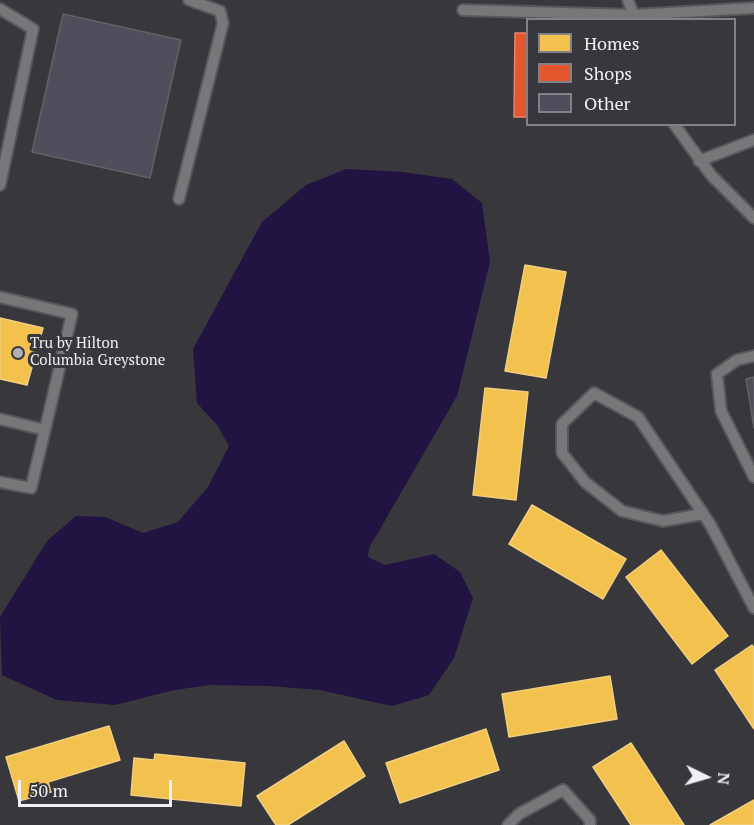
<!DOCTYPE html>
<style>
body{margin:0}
#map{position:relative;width:754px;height:825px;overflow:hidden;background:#38383c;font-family:"PT Serif",serif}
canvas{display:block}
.legend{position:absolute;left:526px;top:18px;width:210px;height:108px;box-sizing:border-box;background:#37373d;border:2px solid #818187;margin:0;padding:8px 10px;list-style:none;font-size:18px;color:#f1f1f5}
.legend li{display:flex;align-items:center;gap:12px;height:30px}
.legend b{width:30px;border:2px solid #818187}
.north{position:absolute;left:676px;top:747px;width:60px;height:60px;-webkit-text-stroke:4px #37373d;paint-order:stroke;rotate:95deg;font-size:16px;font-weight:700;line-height:24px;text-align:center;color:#f1f1f5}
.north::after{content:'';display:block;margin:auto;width:21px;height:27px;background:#f1f1f5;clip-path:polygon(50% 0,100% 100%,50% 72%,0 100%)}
.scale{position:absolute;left:18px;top:780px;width:154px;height:27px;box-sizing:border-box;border:3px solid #f1f1f5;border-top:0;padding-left:8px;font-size:18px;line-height:21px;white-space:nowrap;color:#f1f1f5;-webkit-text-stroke:4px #37373d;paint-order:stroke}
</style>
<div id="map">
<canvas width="754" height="825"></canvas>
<ul class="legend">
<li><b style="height:16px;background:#f2c14e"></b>Homes</li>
<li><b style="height:16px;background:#e4572e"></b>Shops</li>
<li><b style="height:16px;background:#504e5b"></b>Other</li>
</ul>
<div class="north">N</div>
<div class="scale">50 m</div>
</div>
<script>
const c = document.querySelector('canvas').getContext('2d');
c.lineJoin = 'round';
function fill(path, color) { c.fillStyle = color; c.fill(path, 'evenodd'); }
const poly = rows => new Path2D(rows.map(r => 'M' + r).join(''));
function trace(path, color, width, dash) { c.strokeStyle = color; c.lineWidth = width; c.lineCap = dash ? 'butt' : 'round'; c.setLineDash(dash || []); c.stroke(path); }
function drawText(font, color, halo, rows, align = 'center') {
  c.font = font + ' "PT Serif",serif'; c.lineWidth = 6; c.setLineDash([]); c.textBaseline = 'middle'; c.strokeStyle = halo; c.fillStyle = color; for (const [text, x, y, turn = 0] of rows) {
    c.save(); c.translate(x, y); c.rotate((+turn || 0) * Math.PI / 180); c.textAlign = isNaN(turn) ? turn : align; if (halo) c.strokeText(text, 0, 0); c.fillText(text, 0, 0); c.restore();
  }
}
fill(poly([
 [346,169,402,172,452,179,482,203,490,262,457,396,369,548,368,557,385,565,434,554,460,572,473,598,454,658,429,695,392,706,320,690,268,686,211,685,174,690,115,705,57,700,2,675,0,617,47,541,76,516,105,517,143,533,178,522,208,487,229,446,217,425,197,403,193,349,262,222,306,185]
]), '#211342');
const homes = poly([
 [525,265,566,272,546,378,505,371,525,265],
 [0,318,43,328,27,385,0,379,0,318],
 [485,388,528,392,516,500,473,495,485,388],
 [532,505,626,559,603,599,509,544,532,505],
 [661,550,728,636,692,664,626,577,661,550],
 [752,645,754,648,754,729,715,670,752,645],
 [610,676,617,719,509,737,502,694,610,676],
 [109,726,120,760,48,782,51,792,19,801,6,757,109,726],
 [486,729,499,770,400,803,386,763,486,729],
 [344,741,365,776,288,825,276,825,257,796,344,741],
 [631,743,684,825,631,825,593,767,631,743],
 [155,754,245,763,241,806,131,795,134,758,154,760,155,754],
 [754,800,754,825,710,825,754,800]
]);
fill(homes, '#f2c14e');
trace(homes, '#f2cf80', 1.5);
const shops = poly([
 [515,33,528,33,528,117,514,117,515,33]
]);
fill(shops, '#e4572e');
trace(shops, '#e8856a', 1.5);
const building = poly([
 [63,14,181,40,150,178,32,152,63,14],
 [754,377,754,428,746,379,754,377]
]);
fill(building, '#504e5b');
trace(building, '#626265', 1.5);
const lane = poly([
 [628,0,635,19],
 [0,9,33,29,0,185],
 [463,10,633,15,754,8],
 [674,124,711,175,754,218],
 [699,161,754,140],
 [179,199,223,23,220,11,189,0],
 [0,297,72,314,45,430,0,419],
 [754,356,737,360,717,374,721,411,754,477],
 [0,482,31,488,45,430],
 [703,514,663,521,622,511,585,482,562,453,562,424,594,393,638,417,710,524,754,608],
 [508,825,519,814,563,790,590,820,590,825]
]);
trace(lane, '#57575a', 14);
trace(lane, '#777679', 10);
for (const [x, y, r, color] of [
 [18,353,6,"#b0b0b4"]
]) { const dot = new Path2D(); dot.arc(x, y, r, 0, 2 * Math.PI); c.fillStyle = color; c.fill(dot); trace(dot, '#37373d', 2); }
drawText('15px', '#f1f1f5', '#37373d', [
 ["Tru by Hilton",30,344],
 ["Columbia Greystone",30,361]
], 'left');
</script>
